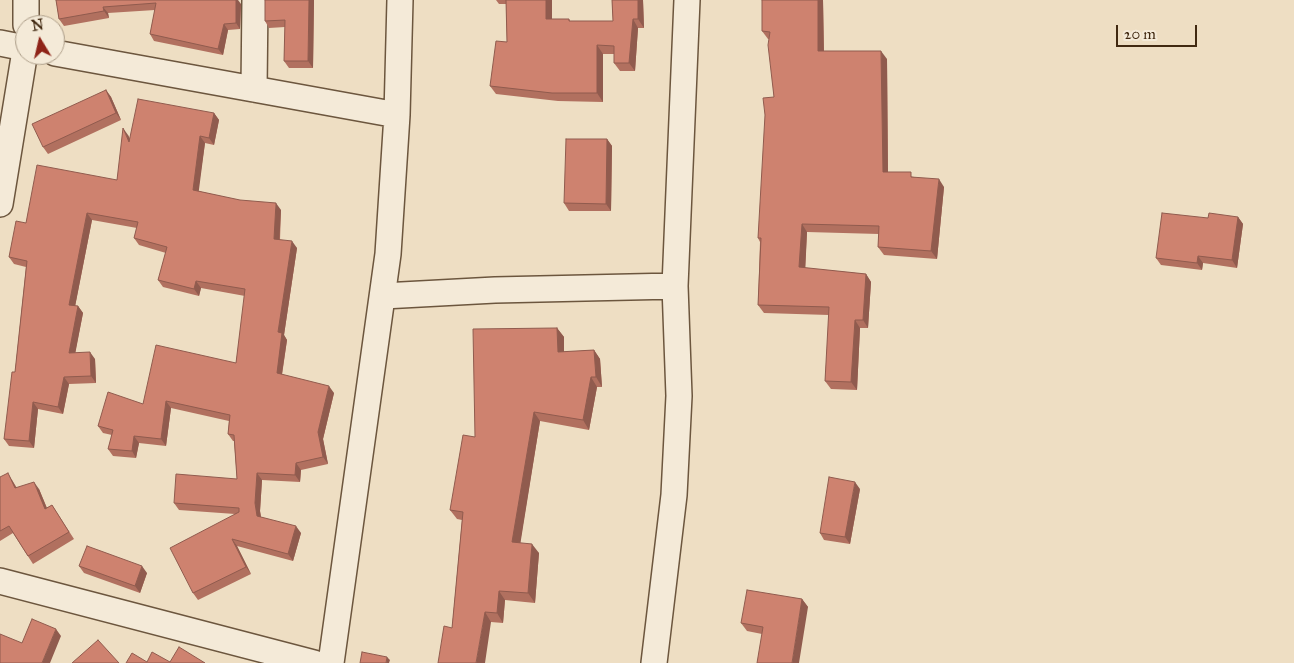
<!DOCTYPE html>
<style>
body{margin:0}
#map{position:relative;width:1294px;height:663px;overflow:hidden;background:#eedec3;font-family:"IM FELL Great Primer",serif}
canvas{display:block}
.north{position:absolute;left:15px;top:15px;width:50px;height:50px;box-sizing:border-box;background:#f4ead8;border:1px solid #ac9d88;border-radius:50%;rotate:351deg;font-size:14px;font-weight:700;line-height:20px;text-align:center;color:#412911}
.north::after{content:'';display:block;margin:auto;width:18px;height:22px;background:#8f2418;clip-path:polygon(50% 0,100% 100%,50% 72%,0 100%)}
.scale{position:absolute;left:1116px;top:25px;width:81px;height:22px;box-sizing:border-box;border:2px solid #412911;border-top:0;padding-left:6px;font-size:15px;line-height:18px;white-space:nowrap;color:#412911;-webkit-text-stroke:4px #f4ead8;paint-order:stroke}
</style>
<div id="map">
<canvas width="1294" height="663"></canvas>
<div class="north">N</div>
<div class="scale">20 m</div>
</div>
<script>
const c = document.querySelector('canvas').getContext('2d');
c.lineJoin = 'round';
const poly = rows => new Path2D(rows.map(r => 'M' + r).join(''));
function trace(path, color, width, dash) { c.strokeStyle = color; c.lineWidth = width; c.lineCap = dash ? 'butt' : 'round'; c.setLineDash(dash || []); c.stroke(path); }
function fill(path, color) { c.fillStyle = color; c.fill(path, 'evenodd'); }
const street = poly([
 [26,25,26,0],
 [0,43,25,48],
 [55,53,397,115],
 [254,89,255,0],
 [0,204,25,51],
 [383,296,495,290,675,286,687,0],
 [0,581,314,663],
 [331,663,388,254,397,115,400,0],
 [654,663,674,495,679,396,675,286]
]);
trace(street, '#6c563e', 28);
trace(street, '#f4ead8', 25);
fill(poly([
 [56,0,241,4,240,29,228,30,223,55,154,41,150,34,155,10,108,13,109,18,64,26,59,19],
 [314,0,313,68,289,68,284,61,285,27,269,28,265,21],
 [496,0,552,0,552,19,569,19,570,21,613,21,612,0,643,0,644,28,638,28,635,71,620,71,614,63,614,54,603,54,603,102,558,101,496,94,490,86,507,42,506,4,499,4],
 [762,0,823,0,824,51,887,59,888,172,914,177,944,187,937,259,884,255,878,247,879,234,807,232,805,268,866,274,871,282,868,328,860,328,857,390,831,389,825,381,829,315,764,313,758,305,760,242,758,238,774,97,769,39,768,39,762,31],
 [106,90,111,97,121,120,48,154,43,147],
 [214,113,219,120,214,145,205,143,198,191,281,210,280,240,297,248,284,335,287,340,282,375,334,393,323,439,328,464,301,470,300,482,262,480,260,511,261,517,301,533,293,561,237,546,251,574,198,600,193,593,235,514,179,510,174,503,237,479,234,441,233,441,228,434,229,421,171,408,166,446,139,443,136,458,113,456,108,449,112,435,103,433,98,426,143,404,236,363,245,296,201,288,199,296,163,287,158,280,166,253,139,245,134,238,137,228,92,220,75,306,78,306,83,313,75,353,95,359,96,383,69,384,63,414,38,409,34,448,9,446,4,439,15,372,26,267,14,264,9,257,26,223,117,180,128,135,130,139],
 [607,139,612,146,611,211,569,211,564,203],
 [1238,217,1243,224,1237,268,1203,263,1202,270,1161,265,1156,258,1208,218],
 [557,328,564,337,564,352,594,350,600,359,602,387,597,387,589,430,540,421,520,543,539,553,535,603,505,600,503,623,491,622,452,628,462,520,457,519,450,510,475,437],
 [0,477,12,480,17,488,39,489,47,508,52,505,74,539,33,564,13,533,0,541],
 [860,489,850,544,824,540,820,533],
 [79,566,147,573,140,593,84,573],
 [802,599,808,607,762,634,747,631,741,623]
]), '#b1705f');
fill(poly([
 [236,0,238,0,241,4,240,29,236,23],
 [309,0,314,0,313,68,308,61],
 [546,0,552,0,552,28,546,19],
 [638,0,643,0,644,28,638,19],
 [818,0,823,0,824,60,818,51],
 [103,7,108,13,109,18,104,11],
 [633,19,638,28,635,71,629,63],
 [224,24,228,30,223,55,218,49],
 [597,45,603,54,603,102,597,93],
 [881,51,887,59,888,180,883,172],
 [106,90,111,97,121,120,116,113],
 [214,113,219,120,214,145,209,138],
 [123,128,128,135,134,149,129,142],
 [200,136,205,143,198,197,193,190],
 [607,139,612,146,611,211,606,204],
 [939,179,944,187,937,259,931,251],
 [276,203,281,210,279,246,274,239],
 [87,213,92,220,74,312,69,305],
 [1238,217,1243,224,1237,268,1232,260],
 [802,224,807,232,805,275,799,267],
 [292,241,297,248,284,335,287,340,281,380,277,373,278,332],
 [1198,256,1203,263,1202,270,1197,263],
 [866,274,871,282,868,328,863,320],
 [196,281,201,288,199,296,194,289],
 [78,306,83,313,74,360,69,353],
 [855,320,860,328,857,390,851,382],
 [557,328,564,337,564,362,558,352],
 [594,350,600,359,602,387,596,377],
 [90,352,95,359,96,383,91,376],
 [64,377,69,384,63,414,58,407],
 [591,377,597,387,589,430,583,420],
 [329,386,334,393,323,439,328,464,323,457,318,432],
 [166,401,171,408,166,446,161,439],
 [33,402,38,409,34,448,29,441],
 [534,412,540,421,519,552,512,542],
 [134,436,139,443,136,458,132,451],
 [296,463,301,470,300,482,295,475],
 [8,473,12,480,20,495,15,488],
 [257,473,262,480,260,511,262,523,257,516,255,503],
 [34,482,39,489,50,516,45,509],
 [855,482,860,489,850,544,845,537],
 [296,526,301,533,293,561,288,554],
 [232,539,237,546,251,574,246,567],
 [532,544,539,553,535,603,528,593],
 [142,566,147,573,140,593,135,586],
 [499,591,505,600,503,623,497,613],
 [802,599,808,607,799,663,792,663],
 [485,612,491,622,485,663,476,663],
 [56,629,61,636,50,663,42,663],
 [387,657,390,660,389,663,386,663]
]), '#905b4e');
const building = poly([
 [56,0,236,0,236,23,224,24,218,49,150,34,156,3,103,7,104,11,59,19,56,0],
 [265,0,309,0,308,61,284,61,285,20,265,21,265,0],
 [506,0,546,0,546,19,569,19,569,21,613,21,612,0,638,0,638,19,633,19,629,63,614,63,614,46,597,45,597,93,552,93,490,86,496,41,507,42,506,0],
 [762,0,818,0,818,51,881,51,883,172,911,172,911,177,939,179,931,251,878,247,879,226,802,224,799,267,866,274,863,320,855,320,851,382,825,381,829,307,758,305,761,238,758,238,765,115,763,98,774,97,768,45,770,32,762,31,762,0],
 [106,90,116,113,43,147,32,124,106,90],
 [138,99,214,113,209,138,200,136,193,190,240,200,276,203,274,239,292,241,278,332,282,333,277,373,329,386,318,432,323,457,296,463,295,475,257,473,255,503,257,516,296,526,288,554,232,539,246,567,193,593,170,548,239,512,239,508,174,503,176,474,237,479,234,435,228,434,230,415,166,401,161,439,134,436,132,451,108,449,113,430,98,426,108,392,143,404,156,345,236,363,245,289,196,281,194,289,158,280,167,247,134,238,138,222,87,213,69,305,78,306,69,353,90,352,91,376,64,377,58,407,33,402,29,441,4,439,12,372,15,372,27,261,9,257,16,221,26,223,37,165,117,180,123,128,129,142,138,99],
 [566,139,607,139,606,204,564,203,566,139],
 [1162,213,1208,218,1209,213,1238,217,1232,260,1198,256,1197,263,1156,258,1162,213],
 [557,328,558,352,594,350,596,377,591,377,583,420,534,412,512,542,532,544,528,593,499,591,497,613,485,612,476,663,438,663,444,626,452,628,463,512,450,510,463,435,475,437,473,329,557,328],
 [8,473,15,488,34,482,45,509,52,505,69,532,28,556,9,526,0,531,0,477,8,473],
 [829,477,855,482,845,537,820,533,829,477],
 [87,546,142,566,135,586,79,566,87,546],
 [747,590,802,599,792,663,757,663,763,627,741,623,747,590],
 [32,619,56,629,42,663,0,663,0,634,22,643,32,619],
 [98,640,119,663,72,663,98,640],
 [179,647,205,663,126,663,132,653,147,662,152,652,170,662,179,647],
 [362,652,387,657,386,663,360,663,362,652]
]);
fill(building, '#ce826f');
trace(building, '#905b4e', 1);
</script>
